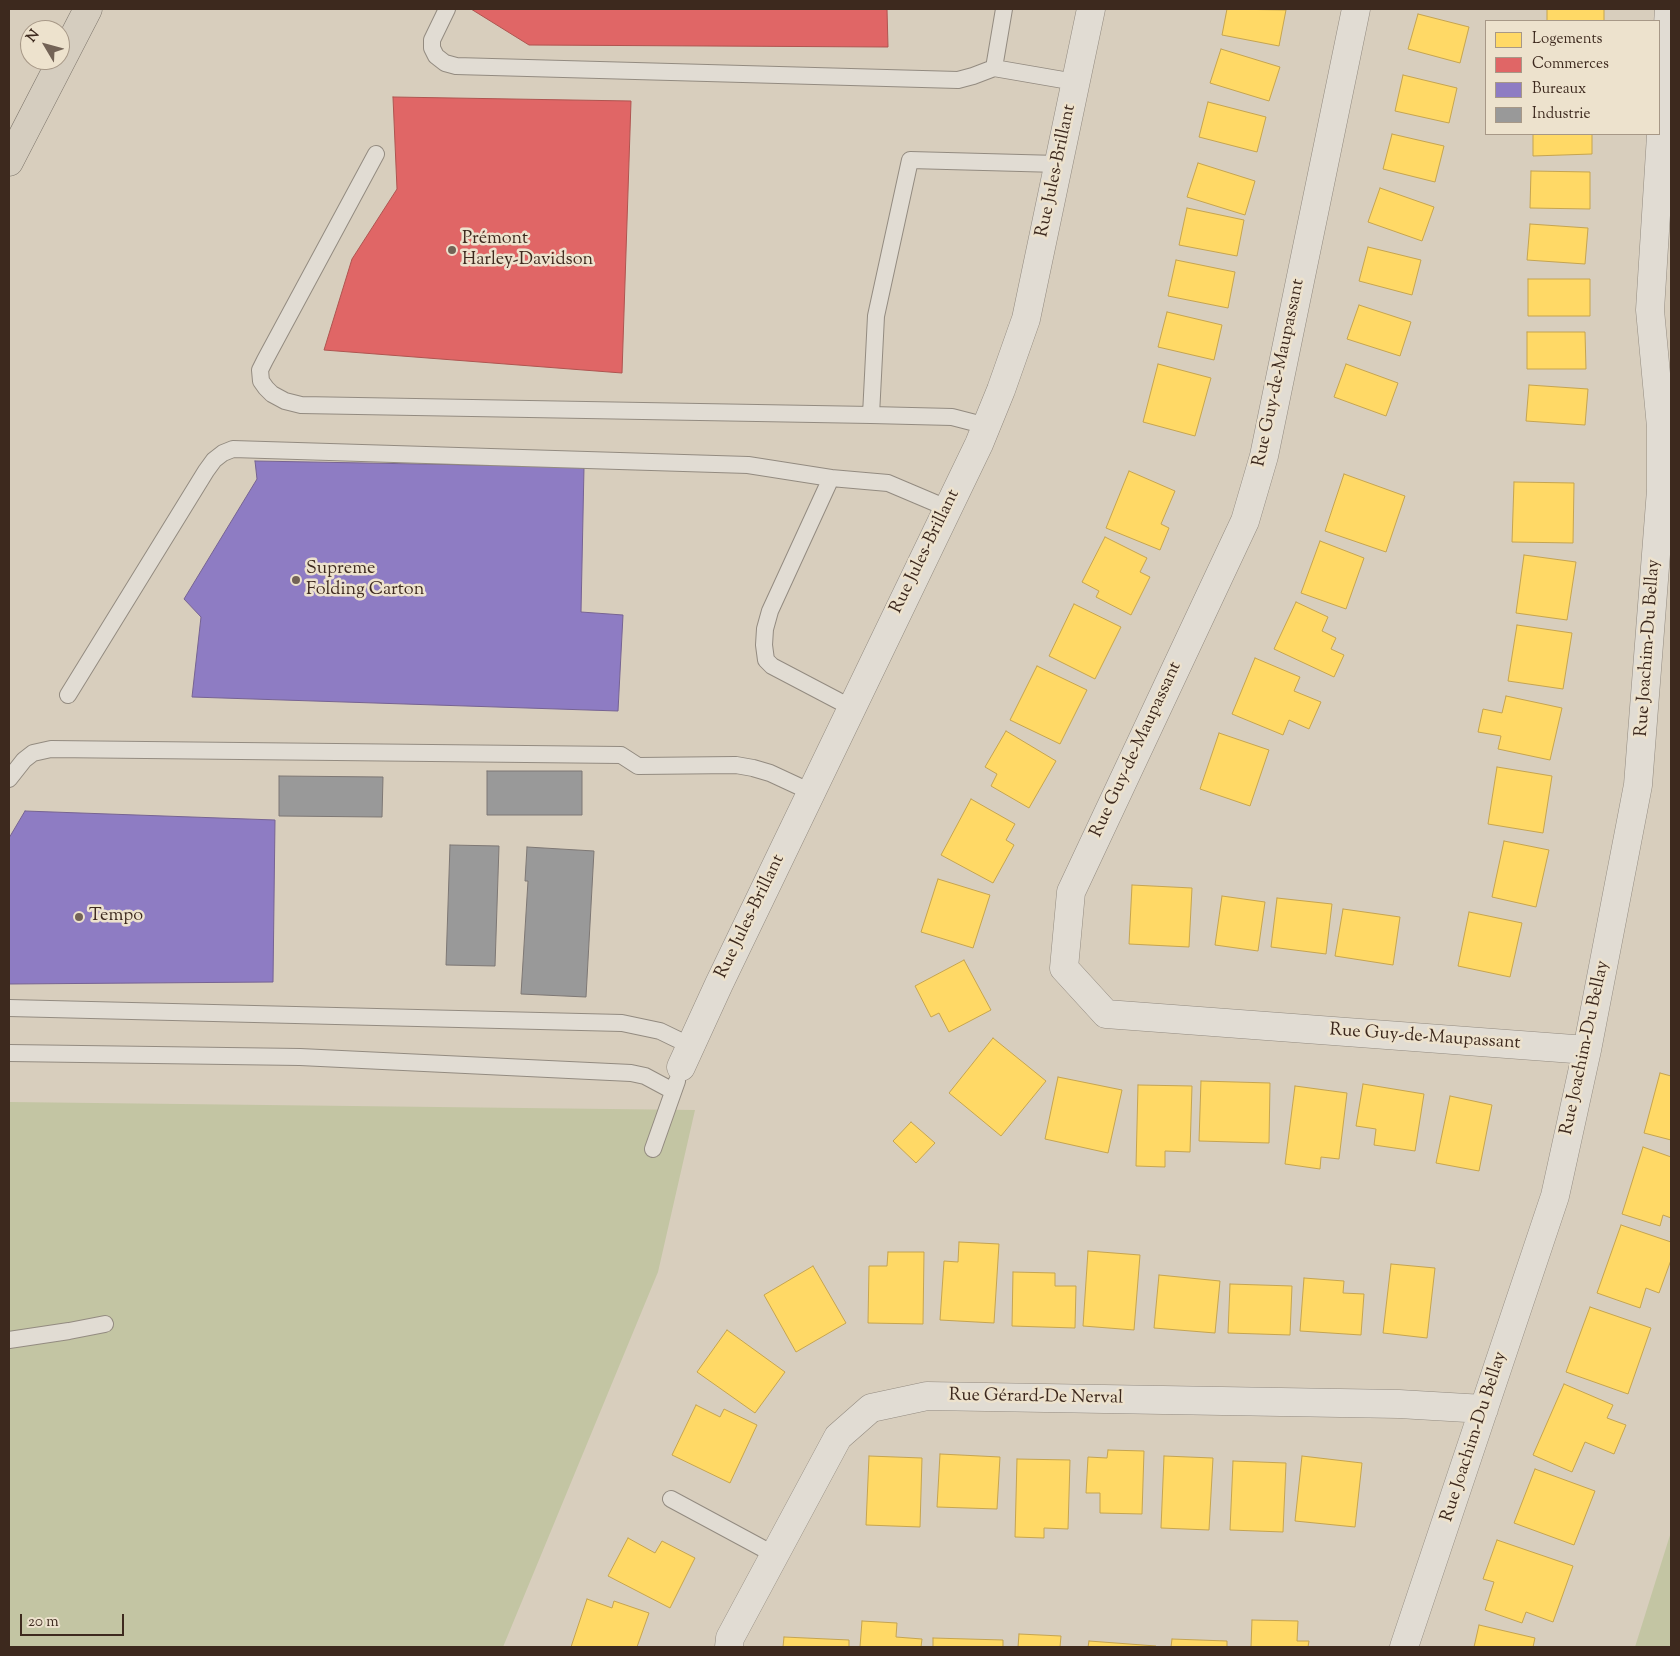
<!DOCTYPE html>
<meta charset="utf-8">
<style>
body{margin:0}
#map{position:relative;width:1680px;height:1656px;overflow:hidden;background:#d8cebd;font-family:"Sorts Mill Goudy",serif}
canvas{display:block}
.frame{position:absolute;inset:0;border:10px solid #3d291e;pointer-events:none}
.legend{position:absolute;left:1485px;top:20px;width:175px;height:115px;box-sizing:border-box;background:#ede2cd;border:1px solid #a79887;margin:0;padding:6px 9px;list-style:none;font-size:15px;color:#3d291e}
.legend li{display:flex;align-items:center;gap:10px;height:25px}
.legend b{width:25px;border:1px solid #a79887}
.north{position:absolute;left:20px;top:20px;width:50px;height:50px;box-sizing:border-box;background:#ede2cd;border:1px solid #a79887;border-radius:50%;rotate:307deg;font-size:14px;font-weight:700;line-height:20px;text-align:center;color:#3d291e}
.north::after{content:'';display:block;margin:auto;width:18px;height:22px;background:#736356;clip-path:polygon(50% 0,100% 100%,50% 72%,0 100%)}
.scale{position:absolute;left:20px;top:1614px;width:104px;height:22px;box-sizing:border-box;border:2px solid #3d291e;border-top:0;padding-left:6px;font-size:15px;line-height:18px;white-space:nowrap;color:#3d291e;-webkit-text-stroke:4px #ede2cd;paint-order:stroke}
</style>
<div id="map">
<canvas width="1680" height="1656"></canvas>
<div class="frame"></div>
<ul class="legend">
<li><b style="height:14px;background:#ffd966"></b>Logements</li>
<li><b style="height:14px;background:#e06666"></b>Commerces</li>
<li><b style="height:14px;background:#8e7cc3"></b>Bureaux</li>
<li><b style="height:14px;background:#999"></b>Industrie</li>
</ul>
<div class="north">N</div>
<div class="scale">20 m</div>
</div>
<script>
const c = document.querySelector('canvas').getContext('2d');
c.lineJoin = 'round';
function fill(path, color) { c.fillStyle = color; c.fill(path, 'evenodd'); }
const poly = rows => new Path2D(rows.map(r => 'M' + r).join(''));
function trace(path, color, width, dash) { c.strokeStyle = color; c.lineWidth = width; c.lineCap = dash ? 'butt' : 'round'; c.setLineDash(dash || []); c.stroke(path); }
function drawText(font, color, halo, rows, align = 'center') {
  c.font = font + ' "Sorts Mill Goudy",serif'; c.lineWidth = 5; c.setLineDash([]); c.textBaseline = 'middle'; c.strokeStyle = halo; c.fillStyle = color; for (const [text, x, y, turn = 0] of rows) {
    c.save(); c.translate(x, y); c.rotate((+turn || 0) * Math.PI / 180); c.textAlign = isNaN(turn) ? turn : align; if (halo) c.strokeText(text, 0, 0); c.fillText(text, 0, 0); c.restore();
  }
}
fill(poly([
 [9,1102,695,1110,658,1272,503,1647,9,1647],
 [1671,1532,1671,1647,1635,1647]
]), '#c3c5a3');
const homes = poly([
 [1227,9,1286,10,1279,46,1222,35,1227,9],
 [1547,9,1604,9,1604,21,1547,21,1547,9],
 [1418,14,1469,27,1460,63,1408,49,1418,14],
 [1221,49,1280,67,1269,101,1210,83,1221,49],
 [1403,75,1457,88,1449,123,1395,111,1403,75],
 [1208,102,1266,117,1257,152,1199,137,1208,102],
 [1392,134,1444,146,1435,182,1383,169,1392,134],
 [1533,134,1592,134,1592,154,1533,156,1533,134],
 [1198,163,1255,181,1245,215,1187,197,1198,163],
 [1531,171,1590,172,1590,209,1530,208,1531,171],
 [1380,188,1434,207,1422,241,1368,222,1380,188],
 [1187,208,1244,220,1237,256,1179,245,1187,208],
 [1530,224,1588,228,1585,264,1527,260,1530,224],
 [1368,247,1421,260,1412,295,1359,281,1368,247],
 [1176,260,1235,272,1228,308,1168,296,1176,260],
 [1528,279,1590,279,1590,316,1528,316,1528,279],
 [1359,305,1411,322,1400,356,1347,339,1359,305],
 [1167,312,1222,325,1214,360,1158,347,1167,312],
 [1527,332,1585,332,1586,369,1527,369,1527,332],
 [1158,364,1211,378,1195,436,1143,422,1158,364],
 [1346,364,1398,383,1386,416,1334,397,1346,364],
 [1529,385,1588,389,1585,425,1526,421,1529,385],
 [1129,471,1175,491,1161,524,1169,528,1160,550,1106,528,1129,471],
 [1344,474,1405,496,1386,552,1325,531,1344,474],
 [1514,482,1574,483,1573,543,1512,542,1514,482],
 [1105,537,1147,558,1140,572,1150,577,1131,615,1096,597,1099,591,1082,582,1105,537],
 [1320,541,1364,558,1346,609,1301,593,1320,541],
 [1524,555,1576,562,1567,620,1516,613,1524,555],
 [1296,602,1328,617,1322,631,1336,638,1331,649,1344,655,1334,677,1274,649,1296,602],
 [1074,604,1121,627,1095,679,1049,656,1074,604],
 [1517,625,1572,633,1563,689,1508,681,1517,625],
 [1255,658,1300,677,1294,691,1321,702,1309,729,1289,720,1283,735,1232,714,1255,658],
 [1037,666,1087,690,1060,744,1010,720,1037,666],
 [1506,696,1562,708,1550,760,1498,749,1501,736,1478,732,1483,709,1502,713,1506,696],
 [1006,731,1056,761,1029,808,991,786,997,774,985,767,1006,731],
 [1219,733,1269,750,1250,806,1200,789,1219,733],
 [1497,767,1552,776,1543,833,1488,824,1497,767],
 [971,799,1015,824,1006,840,1014,845,993,883,941,855,971,799],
 [1504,841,1549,850,1536,907,1492,897,1504,841],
 [938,879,990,895,973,948,921,932,938,879],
 [1132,885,1192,888,1189,947,1129,944,1132,885],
 [1222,896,1265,902,1258,951,1215,945,1222,896],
 [1277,898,1332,904,1326,954,1271,947,1277,898],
 [1343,909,1400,917,1393,965,1335,956,1343,909],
 [1469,912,1522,923,1510,977,1458,966,1469,912],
 [964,960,991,1010,949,1032,939,1013,931,1017,915,986,964,960],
 [993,1038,1046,1081,1001,1136,949,1093,993,1038],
 [1660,1073,1671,1076,1671,1140,1644,1133,1660,1073],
 [1058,1077,1122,1090,1108,1153,1045,1139,1058,1077],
 [1201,1081,1270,1083,1269,1143,1199,1141,1201,1081],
 [1363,1084,1424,1094,1415,1151,1374,1145,1376,1129,1356,1126,1363,1084],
 [1138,1085,1192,1086,1190,1152,1165,1151,1165,1167,1136,1166,1138,1085],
 [1295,1086,1347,1093,1339,1159,1321,1157,1320,1169,1285,1164,1295,1086],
 [1450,1096,1492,1105,1479,1171,1436,1163,1450,1096],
 [911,1122,935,1143,916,1163,893,1141,911,1122],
 [1643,1147,1671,1157,1671,1218,1663,1215,1660,1226,1622,1214,1643,1147],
 [1621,1225,1671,1242,1671,1260,1659,1293,1646,1288,1640,1308,1597,1293,1621,1225],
 [959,1242,999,1244,994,1323,940,1320,944,1261,958,1262,959,1242],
 [1088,1251,1140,1255,1134,1330,1083,1326,1088,1251],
 [888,1252,924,1252,923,1324,868,1323,869,1266,887,1266,888,1252],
 [1391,1264,1435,1268,1427,1338,1383,1333,1391,1264],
 [813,1266,846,1323,796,1352,764,1295,813,1266],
 [1013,1272,1055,1273,1055,1286,1076,1286,1075,1328,1012,1326,1013,1272],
 [1159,1275,1220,1281,1215,1333,1154,1328,1159,1275],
 [1304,1278,1344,1281,1343,1293,1364,1294,1361,1335,1300,1331,1304,1278],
 [1230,1284,1292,1286,1290,1335,1228,1333,1230,1284],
 [1590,1307,1651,1328,1628,1394,1566,1372,1590,1307],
 [727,1330,785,1372,755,1413,697,1372,727,1330],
 [1564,1384,1613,1405,1607,1418,1626,1425,1614,1454,1585,1442,1572,1472,1533,1455,1564,1384],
 [696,1405,720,1417,724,1409,757,1425,730,1483,672,1455,696,1405],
 [1108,1450,1144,1451,1142,1514,1100,1513,1100,1493,1086,1493,1088,1457,1107,1458,1108,1450],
 [940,1454,1000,1457,997,1509,937,1507,940,1454],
 [869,1456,922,1458,920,1527,866,1525,869,1456],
 [1164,1456,1213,1458,1209,1530,1161,1528,1164,1456],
 [1302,1456,1362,1463,1355,1527,1295,1521,1302,1456],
 [1017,1459,1070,1460,1068,1529,1044,1528,1044,1538,1015,1537,1017,1459],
 [1233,1461,1286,1463,1283,1532,1230,1530,1233,1461],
 [1535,1469,1595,1491,1574,1545,1514,1523,1535,1469],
 [628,1538,655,1553,662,1541,695,1558,670,1608,608,1576,628,1538],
 [1497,1540,1573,1566,1553,1622,1526,1612,1522,1623,1485,1610,1494,1582,1483,1579,1497,1540],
 [587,1599,612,1608,614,1601,649,1613,637,1647,571,1647,587,1599],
 [1252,1620,1298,1621,1297,1641,1309,1641,1308,1647,1251,1647,1252,1620],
 [862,1621,897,1623,896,1637,922,1639,921,1647,860,1647,862,1621],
 [1479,1625,1535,1638,1533,1647,1474,1647,1479,1625],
 [1019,1634,1061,1636,1060,1647,1018,1647,1019,1634],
 [784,1637,849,1640,849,1647,783,1647,784,1637],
 [933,1638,1003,1640,1003,1647,933,1647,933,1638],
 [1172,1639,1227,1641,1227,1647,1171,1647,1172,1639],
 [1089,1641,1156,1646,1156,1647,1088,1647,1089,1641]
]);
fill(homes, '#ffd966');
trace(homes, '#c5a450', 1);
const shops = poly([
 [471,9,887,9,888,47,529,45,471,9],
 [393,97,631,101,622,373,324,350,352,259,397,189,393,97]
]);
fill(shops, '#e06666');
trace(shops, '#af5450', 1);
const offices = poly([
 [255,461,584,467,581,612,623,615,618,711,192,697,201,617,184,599,257,479,255,461],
 [25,811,275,820,273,982,9,984,9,838,25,811]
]);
fill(offices, '#8e7cc3');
trace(offices, '#766392', 1);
const industry = poly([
 [487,771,582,771,582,815,487,815,487,771],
 [279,776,383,777,382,817,279,816,279,776],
 [450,845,499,846,495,966,446,965,450,845],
 [527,847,594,851,586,997,521,994,528,881,525,881,527,847]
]);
fill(industry, '#999');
trace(industry, '#7d7774', 1);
const service = poly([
 [447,9,432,40,432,48,436,56,445,63,456,66,958,80,973,76,994,68],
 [1004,9,994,68,1075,82],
 [376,154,265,360,260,370,261,381,266,388,272,394,285,401,301,405,871,415],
 [987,426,952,417,871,415,876,316,910,160,1058,164],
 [68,695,206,471,214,460,223,453,233,449,748,465,831,478],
 [852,708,772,666,766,660,764,645,765,629,770,611,831,478,888,483,947,508],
 [9,779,24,760,33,753,51,749,621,755,638,766,736,765,753,768,770,773,811,792],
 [9,1008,622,1023,660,1031,691,1046],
 [9,1053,300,1057,631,1073,645,1076,673,1091],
 [653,1149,677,1081],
 [9,1340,69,1331,105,1324],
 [671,1499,775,1555]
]);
const minor = poly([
 [1356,9,1264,456,1245,521,1071,892,1064,968,1106,1014,1587,1050],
 [681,1067,719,984,979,444,1001,390,1026,319,1091,9],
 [729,1647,730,1638,838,1437,871,1408,927,1396,1399,1404,1484,1409],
 [1404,1647,1555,1196,1587,1050,1638,785,1661,490,1661,427,1650,310,1669,9]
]);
const motorway = poly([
 [9,162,88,9]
]);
trace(service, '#938b80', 18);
trace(minor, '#938b80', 29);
trace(motorway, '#7d756b', 29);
trace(service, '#e1dcd3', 16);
trace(minor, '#e1dcd3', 28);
trace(motorway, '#d5cdbf', 28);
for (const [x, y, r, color] of [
 [452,250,5,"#736356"],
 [296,580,5,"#736356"],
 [79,917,5,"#736356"]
]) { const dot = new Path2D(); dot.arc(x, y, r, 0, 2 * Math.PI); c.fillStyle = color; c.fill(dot); trace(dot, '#ede2cd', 2); }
drawText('18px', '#3d291e', '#ede2cd', [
 ["Rue Jules-Brillant",1057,171,-78],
 ["Rue Guy-de-Maupassant",1280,373,-78],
 ["Rue Jules-Brillant",926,552,-64],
 ["Rue Joachim-Du Bellay",1649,648,-86],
 ["Rue Guy-de-Maupassant",1137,750,-65],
 ["Rue Jules-Brillant",751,917,-64],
 ["Rue Guy-de-Maupassant",1425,1038,4],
 ["Rue Joachim-Du Bellay",1586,1048,-78],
 ["Rue Gérard-De Nerval",1036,1398,1],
 ["Rue Joachim-Du Bellay",1475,1437,-72]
]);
drawText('18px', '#3d291e', '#ede2cd', [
 ["Prémont",462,240],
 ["Harley-Davidson",462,261],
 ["Supreme",306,570],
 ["Folding Carton",306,591],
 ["Tempo",89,917]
], 'left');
</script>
